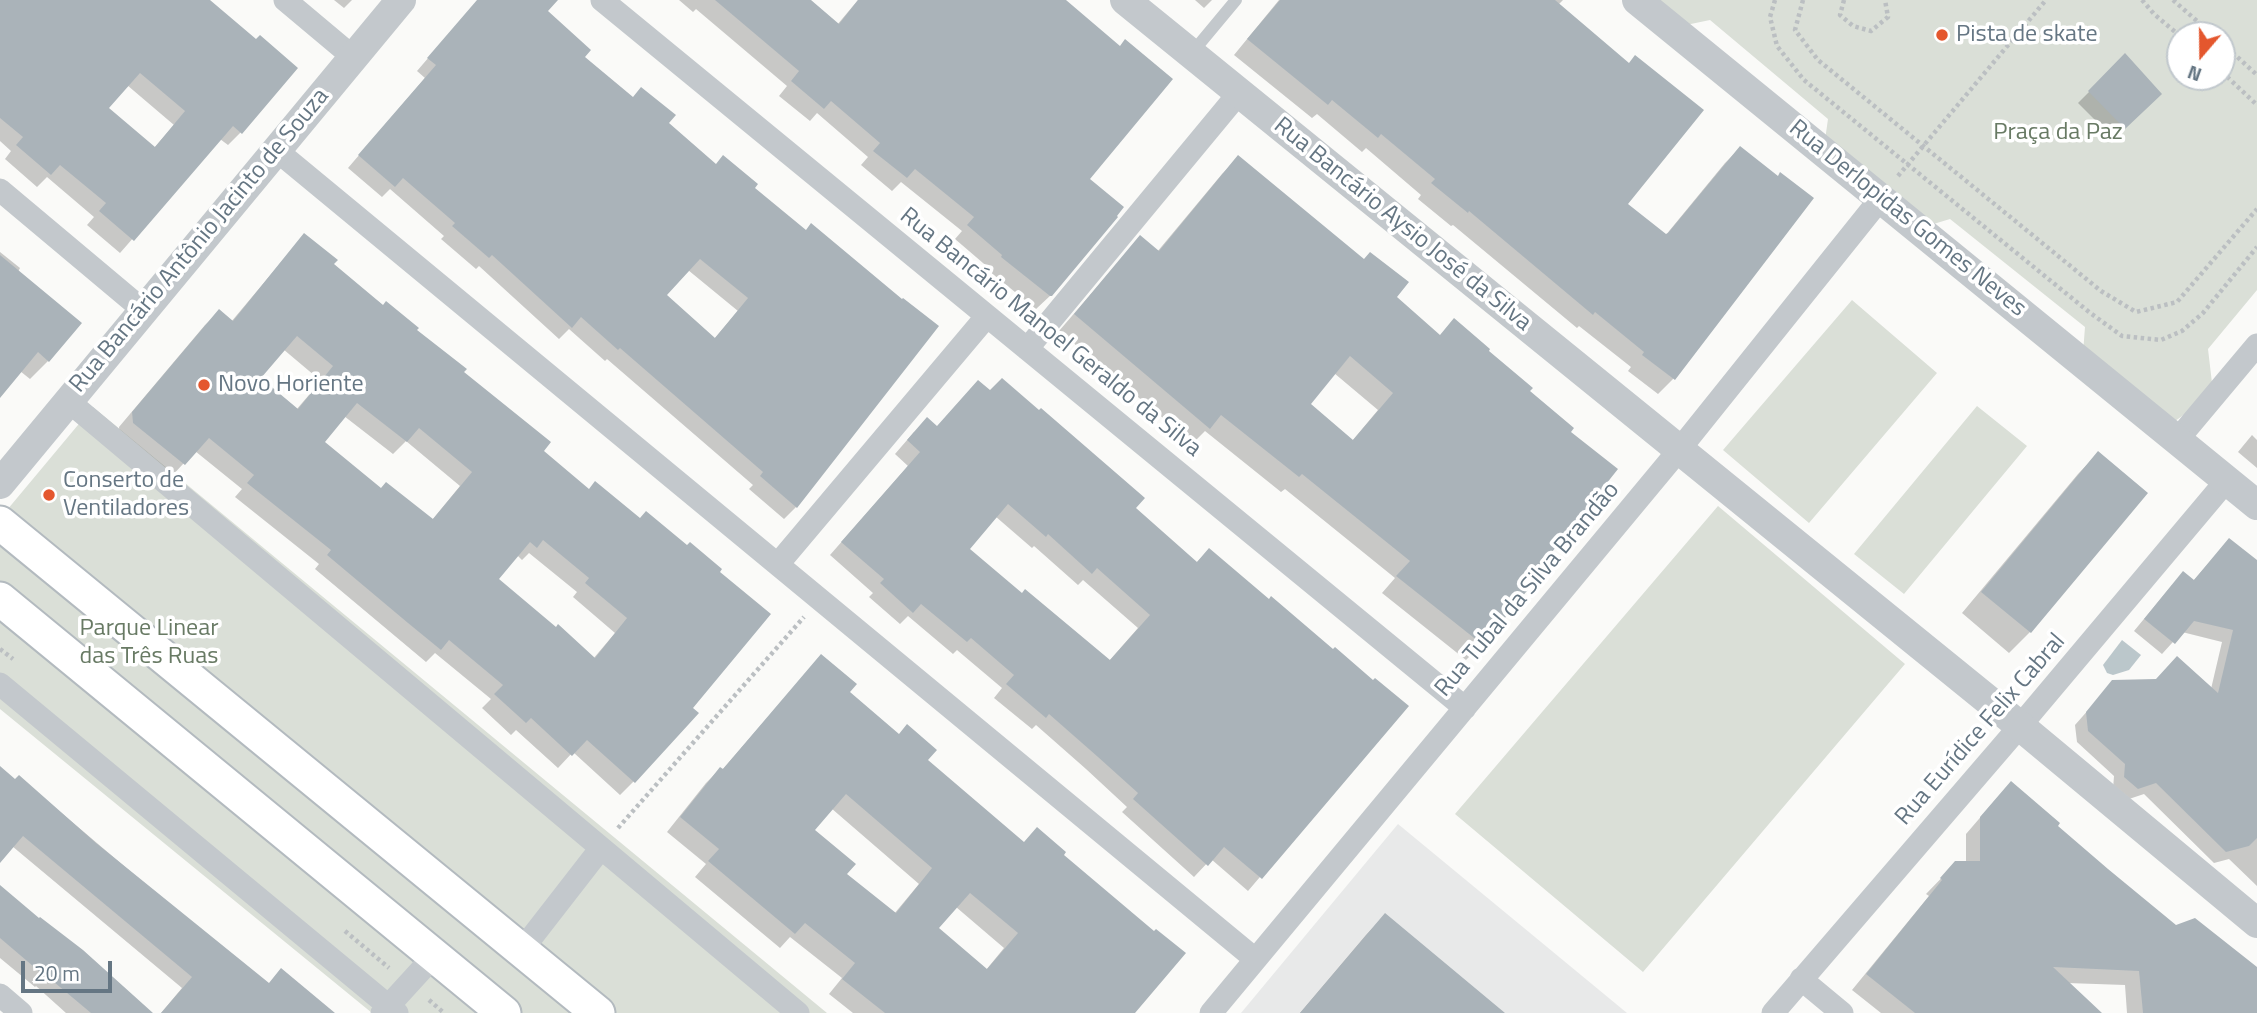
<!DOCTYPE html>
<meta charset="utf-8">
<style>
body{margin:0}
#map{position:relative;width:2257px;height:1013px;overflow:hidden;background:#fafaf8;font-family:"Titillium Web",sans-serif}
canvas{display:block}
.north{position:absolute;left:2166px;top:21px;width:70px;height:70px;box-sizing:border-box;background:#fff;border:2px solid #c1c8cd;border-radius:50%;rotate:200deg;font-size:19px;font-weight:700;line-height:28px;text-align:center;color:#657683}
.north::after{content:'';display:block;margin:auto;width:24px;height:32px;background:#e4572e;clip-path:polygon(50% 0,100% 100%,50% 72%,0 100%)}
.scale{position:absolute;left:21px;top:961px;width:91px;height:32px;box-sizing:border-box;border:4px solid #657683;border-top:0;padding-left:9px;font-size:21px;line-height:24px;white-space:nowrap;color:#657683;-webkit-text-stroke:5px #fff;paint-order:stroke}
</style>
<div id="map">
<canvas width="2257" height="1013"></canvas>
<div class="north">N</div>
<div class="scale">20 m</div>
</div>
<script>
const c = document.querySelector('canvas').getContext('2d');
c.lineJoin = 'round';
function fill(path, color) { c.fillStyle = color; c.fill(path, 'evenodd'); }
const poly = rows => new Path2D(rows.map(r => 'M' + r).join(''));
function trace(path, color, width, dash) { c.strokeStyle = color; c.lineWidth = width; c.lineCap = dash ? 'butt' : 'round'; c.setLineDash(dash || []); c.stroke(path); }
function drawText(font, color, halo, rows, align = 'center') {
  c.font = font + ' "Titillium Web",sans-serif'; c.lineWidth = 7; c.setLineDash([]); c.textBaseline = 'middle'; c.strokeStyle = halo; c.fillStyle = color; for (const [text, x, y, turn = 0] of rows) {
    c.save(); c.translate(x, y); c.rotate((+turn || 0) * Math.PI / 180); c.textAlign = isNaN(turn) ? turn : align; if (halo) c.strokeText(text, 0, 0); c.fillText(text, 0, 0); c.restore();
  }
}
fill(poly([
 [1398,824,1627,1013,1241,1013]
]), '#e8e9e9');
fill(poly([
 [1655,0,2257,0,2257,290,2208,349,2212,383,2192,409,2171,424,2083,353,2085,327,1950,219,1927,226,1825,140,1828,119,1710,20,1686,25],
 [2180,35,2222,35,2222,77,2180,77],
 [1852,300,1937,373,1809,523,1723,450],
 [1977,406,2027,446,1904,594,1854,554],
 [93,407,827,1013,372,1013,0,709,0,505,7,510],
 [1718,506,1905,664,1643,972,1455,814]
]), '#dadfd7');
fill(poly([
 [2122,640,2141,655,2129,670,2113,675,2107,673,2103,665]
]), '#bbc7cb');
fill(poly([
 [0,0,207,0,241,132,228,145,220,139,120,253,87,225,94,217,47,177,37,187,5,159,11,151,0,141],
 [127,85,174,125,154,148,107,108],
 [334,0,352,0,344,8],
 [478,0,535,0,583,57,632,99,667,123,715,166,752,188,796,507,784,519,749,489,753,485,607,359,605,361,569,329,559,339,479,266,476,269,441,239,444,236,390,189,382,197,348,168,425,78,417,71],
 [688,270,738,311,714,339,664,296],
 [679,0,808,0,837,25,858,0,1056,0,1087,179,1051,295,1036,309,989,271,990,269,955,239,962,231,901,182,892,191,861,165,868,157,817,113,810,121,779,96,787,86,696,9,693,12],
 [1195,0,1212,0,1204,8],
 [1279,0,1563,0,1558,5,1626,205,1665,236,1725,163,1740,148,1777,178,1811,198,1673,379,1658,394,1628,371,1631,367,1579,326,1577,328,1453,225,1451,226,1418,199,1421,195,1366,148,1362,152,1317,114,1312,118,1234,55],
 [2125,56,2149,105,2113,138,2078,103],
 [1238,158,1439,336,1486,351,1569,432,1546,557,1482,644,1466,660,1382,593,1395,578,1285,489,1281,492,1205,431,1193,443,1059,331,1140,237,1157,252,1222,174],
 [1334,373,1378,410,1352,441,1309,404],
 [304,235,331,265,415,330,462,372,541,451,588,490,640,520,634,781,620,795,573,752,558,768,516,730,511,735,482,708,491,699,435,653,426,662,315,569,319,564,235,497,242,489,195,451,171,477,120,436,119,427,205,325,219,312,231,322],
 [283,349,321,381,296,410,258,378],
 [344,416,393,454,406,441,460,486,432,520,381,490,323,442],
 [529,553,577,592,573,597,615,633,593,659,496,580,517,555,522,560],
 [0,252,20,268,18,272,48,361,30,379,20,371,0,395],
 [937,428,1133,508,1196,563,1209,550,1269,601,1406,706,1248,891,1211,859,1194,877,1122,812,1127,807,1086,769,1036,725,1032,729,994,698,1002,688,957,650,953,654,908,616,900,624,869,597,873,593,830,555,908,466,895,454,914,432],
 [995,516,1032,548,1034,546,1078,585,1083,580,1138,628,1109,661,1021,595,968,549],
 [2252,435,2257,440,2257,468,2238,452],
 [2098,453,2030,632,2009,653,1962,613,2078,474],
 [2229,540,2257,563,2257,886,2229,859,2214,863,2144,794,2126,800,2113,789,2114,776,2077,742,2075,725,2105,691,2211,689,2222,642,2182,632,2162,654,2134,631,2172,585,2193,581],
 [821,656,848,692,1023,844,1062,855,1133,1013,853,1013,829,994,842,978,790,937,780,948,695,877,706,864,667,832,706,783,720,769,722,770],
 [831,808,919,884,894,914,845,874,812,830],
 [956,907,1004,948,986,970,937,928],
 [0,769,15,782,19,777,222,949,268,984,326,1013,161,1013,182,988,12,846,0,860],
 [1997,798,2056,826,2176,927,2257,969,2257,1013,2127,1013,2125,985,2067,983,2099,1013,1881,1013,1852,990,1929,896,1926,894,1956,863,1966,863,1966,834],
 [0,887,151,1013,66,1013,36,986,35,987,0,958],
 [1385,915,1503,1013,1300,1013,1366,935]
]), '#0003');
fill(poly([
 [0,0,210,0,256,39,260,35,298,68,242,134,233,126,134,241,99,211,106,203,60,165,51,175,16,145,23,137,0,118],
 [140,73,185,111,155,147,109,108],
 [477,0,558,0,548,11,591,50,585,57,633,97,641,87,676,115,669,123,716,164,723,155,758,184,755,188,806,230,811,223,902,299,903,298,939,326,797,508,760,476,763,472,620,348,618,350,581,317,572,328,492,255,489,258,452,226,455,223,403,178,395,187,358,155,436,65,427,58],
 [700,259,748,298,715,338,667,295],
 [715,0,811,0,839,24,858,0,1066,0,1120,46,1125,39,1173,79,1090,179,1124,207,1117,216,1118,217,1052,296,1050,296,1001,257,1002,255,967,225,974,217,915,169,907,178,873,151,880,143,831,101,824,109,791,81,799,71],
 [1280,0,1555,0,1629,63,1635,55,1704,110,1628,204,1666,234,1668,233,1740,146,1778,176,1780,172,1814,198,1675,380,1642,355,1644,352,1595,312,1593,315,1469,211,1468,213,1431,183,1435,179,1381,134,1378,138,1332,100,1328,105,1247,39],
 [2125,53,2162,94,2125,129,2088,91],
 [1238,155,1364,259,1370,252,1409,282,1397,297,1440,335,1454,318,1490,349,1489,351,1533,388,1530,391,1574,428,1571,432,1618,469,1548,557,1552,560,1483,645,1396,576,1410,561,1302,474,1299,477,1221,415,1210,429,1074,314,1140,235,1159,251],
 [1350,356,1393,393,1353,440,1311,404],
 [304,233,338,260,334,264,383,305,386,301,419,328,417,330,467,369,464,372,551,442,544,451,589,489,595,481,640,518,646,511,687,545,690,542,722,569,720,572,771,614,693,708,699,713,635,783,587,740,572,756,531,718,526,723,494,694,503,685,449,640,441,650,408,623,327,555,331,550,247,483,254,475,209,438,185,465,133,423,132,412,219,309,233,321],
 [297,336,333,366,298,409,261,378],
 [357,403,407,442,419,428,472,472,433,519,386,482,381,488,325,442],
 [543,540,589,578,585,583,627,618,595,658,558,624,556,627,499,579,530,542,537,548],
 [0,255,82,323,49,362,38,352,0,398],
 [1002,378,1039,410,1041,408,1145,498,1136,508,1197,562,1209,548,1269,599,1271,596,1333,649,1335,647,1373,680,1375,678,1409,706,1262,879,1224,847,1208,866,1133,799,1138,793,1098,757,1049,714,1046,718,1006,684,1014,675,971,638,967,642,921,604,913,613,880,583,884,579,841,542,920,452,907,440,927,417,937,426,978,380,990,390],
 [1008,504,1046,537,1048,534,1092,574,1097,568,1150,615,1110,660,1025,589,1022,593,970,549],
 [2098,451,2148,493,2031,633,1981,592],
 [2229,538,2257,560,2257,838,2249,846,2226,852,2156,783,2138,789,2124,777,2125,764,2088,731,2086,712,2112,680,2156,679,2177,656,2218,693,2233,630,2194,621,2175,644,2144,619,2183,571,2194,580],
 [821,654,857,684,850,692,899,734,907,724,937,750,928,760,1024,842,1037,827,1066,852,1064,855,1154,931,1156,929,1186,953,1135,1013,885,1013,842,979,855,963,805,923,795,934,708,861,719,849,680,817,720,767,723,769],
 [846,794,932,868,896,913,847,874,856,864,815,830],
 [970,893,1018,933,987,969,939,928],
 [0,766,15,779,19,775,96,843,269,983,281,968,335,1013,161,1013,192,977,23,836,0,863],
 [2011,781,2060,823,2058,826,2108,869,2176,925,2195,918,2257,967,2257,1013,2143,1013,2139,971,2053,967,2102,1013,1915,1013,1866,974,1942,880,1940,878,1955,861,1980,861,1980,817],
 [0,885,39,918,40,917,83,950,153,1013,91,1013,48,977,47,978,0,938],
 [1385,913,1505,1013,1300,1013]
]), '#aab3b9');
const secondary = poly([
 [0,523,598,1013],
 [0,599,504,1013]
]);
trace(secondary, '#b3babf', 37);
trace(poly([
 [1775,0,1770,17,1777,46,1804,80,2089,312,2122,336,2161,340,2182,331,2203,313,2257,247],
 [1803,0,1795,30,1818,60,2101,291,2136,312,2177,302,2257,209],
 [1844,0,1840,15,1853,26,1871,31,1888,17,1885,0],
 [2142,0,2154,14,2180,36],
 [2173,0,2213,35],
 [2222,43,2257,75],
 [2222,72,2257,105],
 [1898,176,2046,0],
 [0,649,13,659],
 [618,828,804,617],
 [345,931,389,968],
 [429,1000,444,1013]
]), '#bbbfc2', 4.5, [3.5, 3.5]);
trace(poly([
 [1191,54,1236,0]
]), '#c3c8cc', 12);
trace(poly([
 [285,0,353,57],
 [602,0,1465,708],
 [276,150,1255,959],
 [0,190,143,310],
 [1027,349,1239,93],
 [67,400,798,1013],
 [2178,439,2257,345],
 [778,564,987,316],
 [0,684,397,1013],
 [521,951,601,848],
 [1801,979,1842,1013],
 [0,995,21,1013],
 [382,1013,434,956],
 [1211,1013,1679,450,1881,198],
 [1773,1013,2020,726,2227,480]
]), '#c3c8cc', 23);
trace(poly([
 [1125,0,2020,726,2257,923],
 [1637,0,2257,505],
 [0,484,401,0]
]), '#c3c8cc', 30);
trace(secondary, '#fff', 33);
for (const [x, y, r, color] of [
 [1942,35,7,"#e4572e"],
 [204,385,7,"#e4572e"],
 [49,495,7,"#e4572e"]
]) { const dot = new Path2D(); dot.arc(x, y, r, 0, 2 * Math.PI); c.fillStyle = color; c.fill(dot); trace(dot, '#fff', 2.5); }
drawText('24px', '#657683', '#fff', [
 ["Pista de skate",1956,35],
 ["Novo Horiente",218,385],
 ["Conserto de",63,481],
 ["Ventiladores",63,509]
], 'left');
drawText('24px', '#687a64', '#fff', [
 ["Praça da Paz",2058,133],
 ["Parque Linear",149,629],
 ["das Três Ruas",149,657]
]);
drawText('24px', '#657683', '#fff', [
 ["Rua Derlopidas Gomes Neves",1907,219,39],
 ["Rua Bancário Aysio José da Silva",1402,225,39],
 ["Rua Bancário Antônio Jacinto de Souza",200,241,-50],
 ["Rua Bancário Manoel Geraldo da Silva",1050,333,39],
 ["Rua Tubal da Silva Brandão",1528,590,-50],
 ["Rua Eurídice Felix Cabral",1981,730,-49]
]);
</script>
